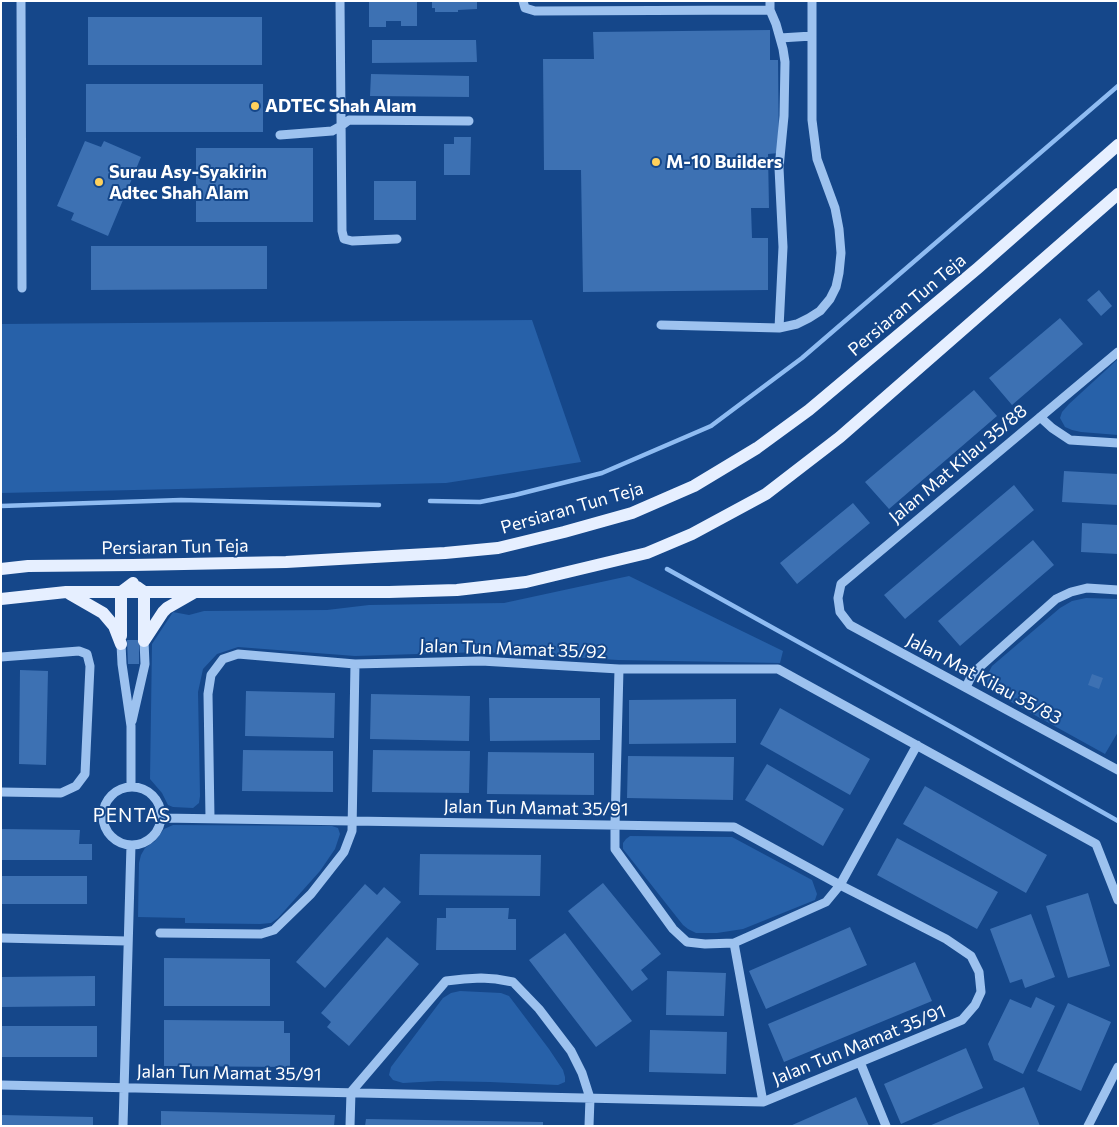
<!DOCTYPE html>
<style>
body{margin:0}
#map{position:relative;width:1119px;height:1127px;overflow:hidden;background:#15478a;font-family:Commissioner,sans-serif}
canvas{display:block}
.frame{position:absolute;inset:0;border:2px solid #fff;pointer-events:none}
</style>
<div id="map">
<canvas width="1119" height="1127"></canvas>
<div class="frame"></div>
</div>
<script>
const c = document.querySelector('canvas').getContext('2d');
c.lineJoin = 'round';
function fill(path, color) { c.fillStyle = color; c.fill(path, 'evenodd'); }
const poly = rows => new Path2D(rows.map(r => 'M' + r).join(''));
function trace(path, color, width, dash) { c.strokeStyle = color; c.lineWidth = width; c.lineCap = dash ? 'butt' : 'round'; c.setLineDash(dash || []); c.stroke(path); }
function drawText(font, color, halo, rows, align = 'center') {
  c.font = font + ' Commissioner,sans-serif'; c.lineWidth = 4; c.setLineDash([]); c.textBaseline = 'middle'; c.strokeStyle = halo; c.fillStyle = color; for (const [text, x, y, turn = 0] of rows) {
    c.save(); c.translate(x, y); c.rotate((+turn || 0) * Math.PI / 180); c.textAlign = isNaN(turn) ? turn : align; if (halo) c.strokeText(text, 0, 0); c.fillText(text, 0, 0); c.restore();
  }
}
fill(poly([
 [532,320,581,462,446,483,1,493,1,324],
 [1118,359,1118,435,1081,432,1072,430,1065,427,1060,418,1062,412,1069,404],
 [629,576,783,651,780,663,618,660,482,652,355,656,238,647,217,654,203,669,198,692,200,796,199,803,193,808,173,807,168,805,162,793,150,779,152,644,173,612,189,615,204,611,327,610,369,605,504,603],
 [1086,598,1118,599,1118,732,1105,754,993,692,987,683,988,674,992,666,1060,608,1072,601],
 [173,825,332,826,338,828,340,834,335,849,320,871,278,918,271,923,260,924,185,923,185,918,138,917,139,863,141,855,145,848,155,841,164,829],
 [630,836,732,837,812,880,817,894,815,900,743,929,717,933,696,933,688,929,683,925,623,849,623,843,626,839],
 [460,991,501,993,509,996,549,1049,563,1070,565,1077,565,1082,558,1085,490,1082,438,1081,403,1083,393,1080,389,1075,391,1067,443,998,451,993]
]), '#2761a9');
trace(poly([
 [430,501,480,502,515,495,602,473,711,426,802,358,1118,86],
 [1,506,181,500,379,505],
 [667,569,955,729,1118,821]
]), '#8fbcf2', 4.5);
fill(poly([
 [369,1,417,1,417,26,401,26,401,21,386,21,386,27,369,27],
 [432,1,477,1,477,9,458,10,458,12,435,12,435,8,432,8],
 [88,17,262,17,262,65,88,65],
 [770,30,770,60,778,60,779,153,768,154,769,208,751,208,752,238,768,238,768,290,583,292,581,170,544,170,543,59,594,59,593,32],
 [372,40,476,40,477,62,372,63],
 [371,74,469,76,469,97,370,96],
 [86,84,263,84,263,132,86,132],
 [454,137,471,137,470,175,444,175,444,144,454,144],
 [85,141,101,147,104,141,141,157,108,236,71,220,74,213,57,206],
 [196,148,313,148,313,222,196,222],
 [374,181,416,181,416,220,374,220],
 [91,246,267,246,267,289,91,290],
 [1099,290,1112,306,1101,316,1087,300],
 [1060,318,1083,344,1012,405,989,378],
 [974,390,997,416,889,509,865,482],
 [1064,471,1118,474,1118,505,1062,502],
 [1014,485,1034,510,905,619,884,595],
 [853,503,870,523,797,584,780,563],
 [1082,523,1118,525,1118,554,1081,552],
 [1033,540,1054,565,960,646,938,621],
 [127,640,139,640,139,664,128,664],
 [20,670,48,671,46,765,19,764],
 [1092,674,1103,678,1099,689,1088,685],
 [246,691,335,693,334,738,245,736],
 [371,694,470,696,469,741,370,739],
 [489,698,600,698,600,740,490,741],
 [736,699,736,743,629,744,629,700],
 [780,708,870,759,850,795,760,744],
 [243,750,333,751,333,792,242,791],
 [373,750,470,751,469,793,372,792],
 [488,752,594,753,594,795,487,794],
 [628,756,734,757,733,800,627,798],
 [767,764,844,809,823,846,745,800],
 [925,786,1047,855,1026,893,903,824],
 [1,829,80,830,79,844,92,844,92,860,1,860],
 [897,838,998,892,977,929,877,875],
 [420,854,541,855,540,896,419,895],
 [1,876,87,876,87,904,1,904],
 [603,883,661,954,641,970,648,979,632,991,568,911],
 [365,884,377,895,384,887,401,902,325,988,296,962],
 [1088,893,1110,966,1068,978,1046,906],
 [446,908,509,908,508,919,516,919,516,950,436,950,437,918,446,918],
 [1031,914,1055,977,1025,988,1022,979,1010,983,990,929],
 [850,927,867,965,766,1009,749,971],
 [565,933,632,1021,596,1047,529,960],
 [387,937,419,964,349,1046,327,1027,331,1022,321,1013],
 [164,958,270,959,270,1006,164,1006],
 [915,962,932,1001,784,1062,768,1024],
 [667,971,726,973,724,1016,666,1015],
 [95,976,95,1006,1,1007,1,977],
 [1036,997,1055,1006,1023,1074,994,1060,988,1044,1010,999,1031,1008],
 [1068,1003,1111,1022,1081,1091,1037,1071],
 [164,1020,284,1021,284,1033,290,1033,290,1067,164,1066],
 [1,1026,97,1026,97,1057,1,1057],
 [650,1030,727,1032,726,1074,649,1072],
 [966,1048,983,1088,901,1124,884,1084],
 [1024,1087,1040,1126,929,1126,957,1114],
 [856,1097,869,1126,790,1126,824,1111],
 [161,1111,335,1115,334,1126,161,1126],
 [1,1115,93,1117,93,1126,1,1126],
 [366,1119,543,1122,543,1126,365,1126]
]), '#3d71b3');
trace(poly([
 [21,1,22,288],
 [340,1,342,231,344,239,352,241,397,239],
 [523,1,525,8,535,11,770,10,770,1],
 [770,10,776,24,783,49,785,62,784,116,779,168,783,247,779,328],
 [780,38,812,36],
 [280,135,332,131,341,126,349,120,469,121],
 [661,325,779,328,797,324,809,318,820,311,830,299,836,287,839,273,841,253,839,229,835,208,817,159,812,120,812,1],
 [1118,352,841,584,838,598,840,612,850,625,1118,770],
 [1040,417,1052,428,1070,440,1118,443],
 [121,644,122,664,131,726,131,787],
 [1,657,79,651,87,654,90,666,85,774,76,786,61,793,1,792],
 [619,669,615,825,615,849,673,929,687,942,705,944,734,943,826,902,840,885,917,745],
 [966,687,973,673,1056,599,1071,592,1087,588,1118,590],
 [132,721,145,664,144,641],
 '103 816a29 29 0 1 1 58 0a29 29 0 1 1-58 0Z',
 [210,818,208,694,211,675,223,659,238,654,355,664,481,661,619,669,778,669,1096,844,1118,900],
 [160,933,261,934,274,930,311,894,344,852,352,831,355,664],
 [1,938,127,941],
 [734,943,763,1102],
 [860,1062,886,1126],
 [1,1085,763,1102,962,1020,975,1005,981,992,979,972,971,956,946,939,840,885,734,827,161,818],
 [123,1126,131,845],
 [350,1126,351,1092,446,981,464,979,481,978,496,979,513,982,539,1009,571,1051,582,1073,590,1098,589,1126],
 [1088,1126,1118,1067]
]), '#9dc2ef', 9);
trace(poly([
 [1,569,28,566,133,565,286,562,445,553,498,548,564,532,632,513,694,486,757,448,809,410,978,268,1118,145],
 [137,587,144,592,144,641],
 [70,594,103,613,114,626,121,644],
 [1,599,66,592,389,592,457,590,526,582,647,553,692,534,766,494,840,437,1118,194],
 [121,636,121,592,133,583],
 [144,641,163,612,167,608,195,592]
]), '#e6efff', 12);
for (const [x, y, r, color] of [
 [255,106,5,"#ffd15c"],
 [656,162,5,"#ffd15c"],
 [99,182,5,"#ffd15c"]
]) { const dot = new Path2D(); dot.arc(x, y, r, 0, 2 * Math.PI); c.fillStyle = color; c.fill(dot); trace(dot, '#15478a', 2); }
drawText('bold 18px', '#fff', '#15478a', [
 ["ADTEC Shah Alam",265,106],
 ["M-10 Builders",666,162],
 ["Surau Asy-Syakirin",109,172],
 ["Adtec Shah Alam",109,193]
], 'left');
drawText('18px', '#fff', '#15478a', [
 ["Persiaran Tun Teja",907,305,-40],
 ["Jalan Mat Kilau 35/88",958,464,-40],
 ["Persiaran Tun Teja",572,508,-16],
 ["Persiaran Tun Teja",175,547,-1],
 ["Jalan Tun Mamat 35/92",513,649,2],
 ["Jalan Mat Kilau 35/83",984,679,28],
 ["Jalan Tun Mamat 35/91",536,808,1],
 ["Jalan Tun Mamat 35/91",859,1045,-22],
 ["Jalan Tun Mamat 35/91",229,1073,1]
]);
c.letterSpacing = '1px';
drawText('19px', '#fff', '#15478a', [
 ["PENTAS",132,816]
]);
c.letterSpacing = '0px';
</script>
